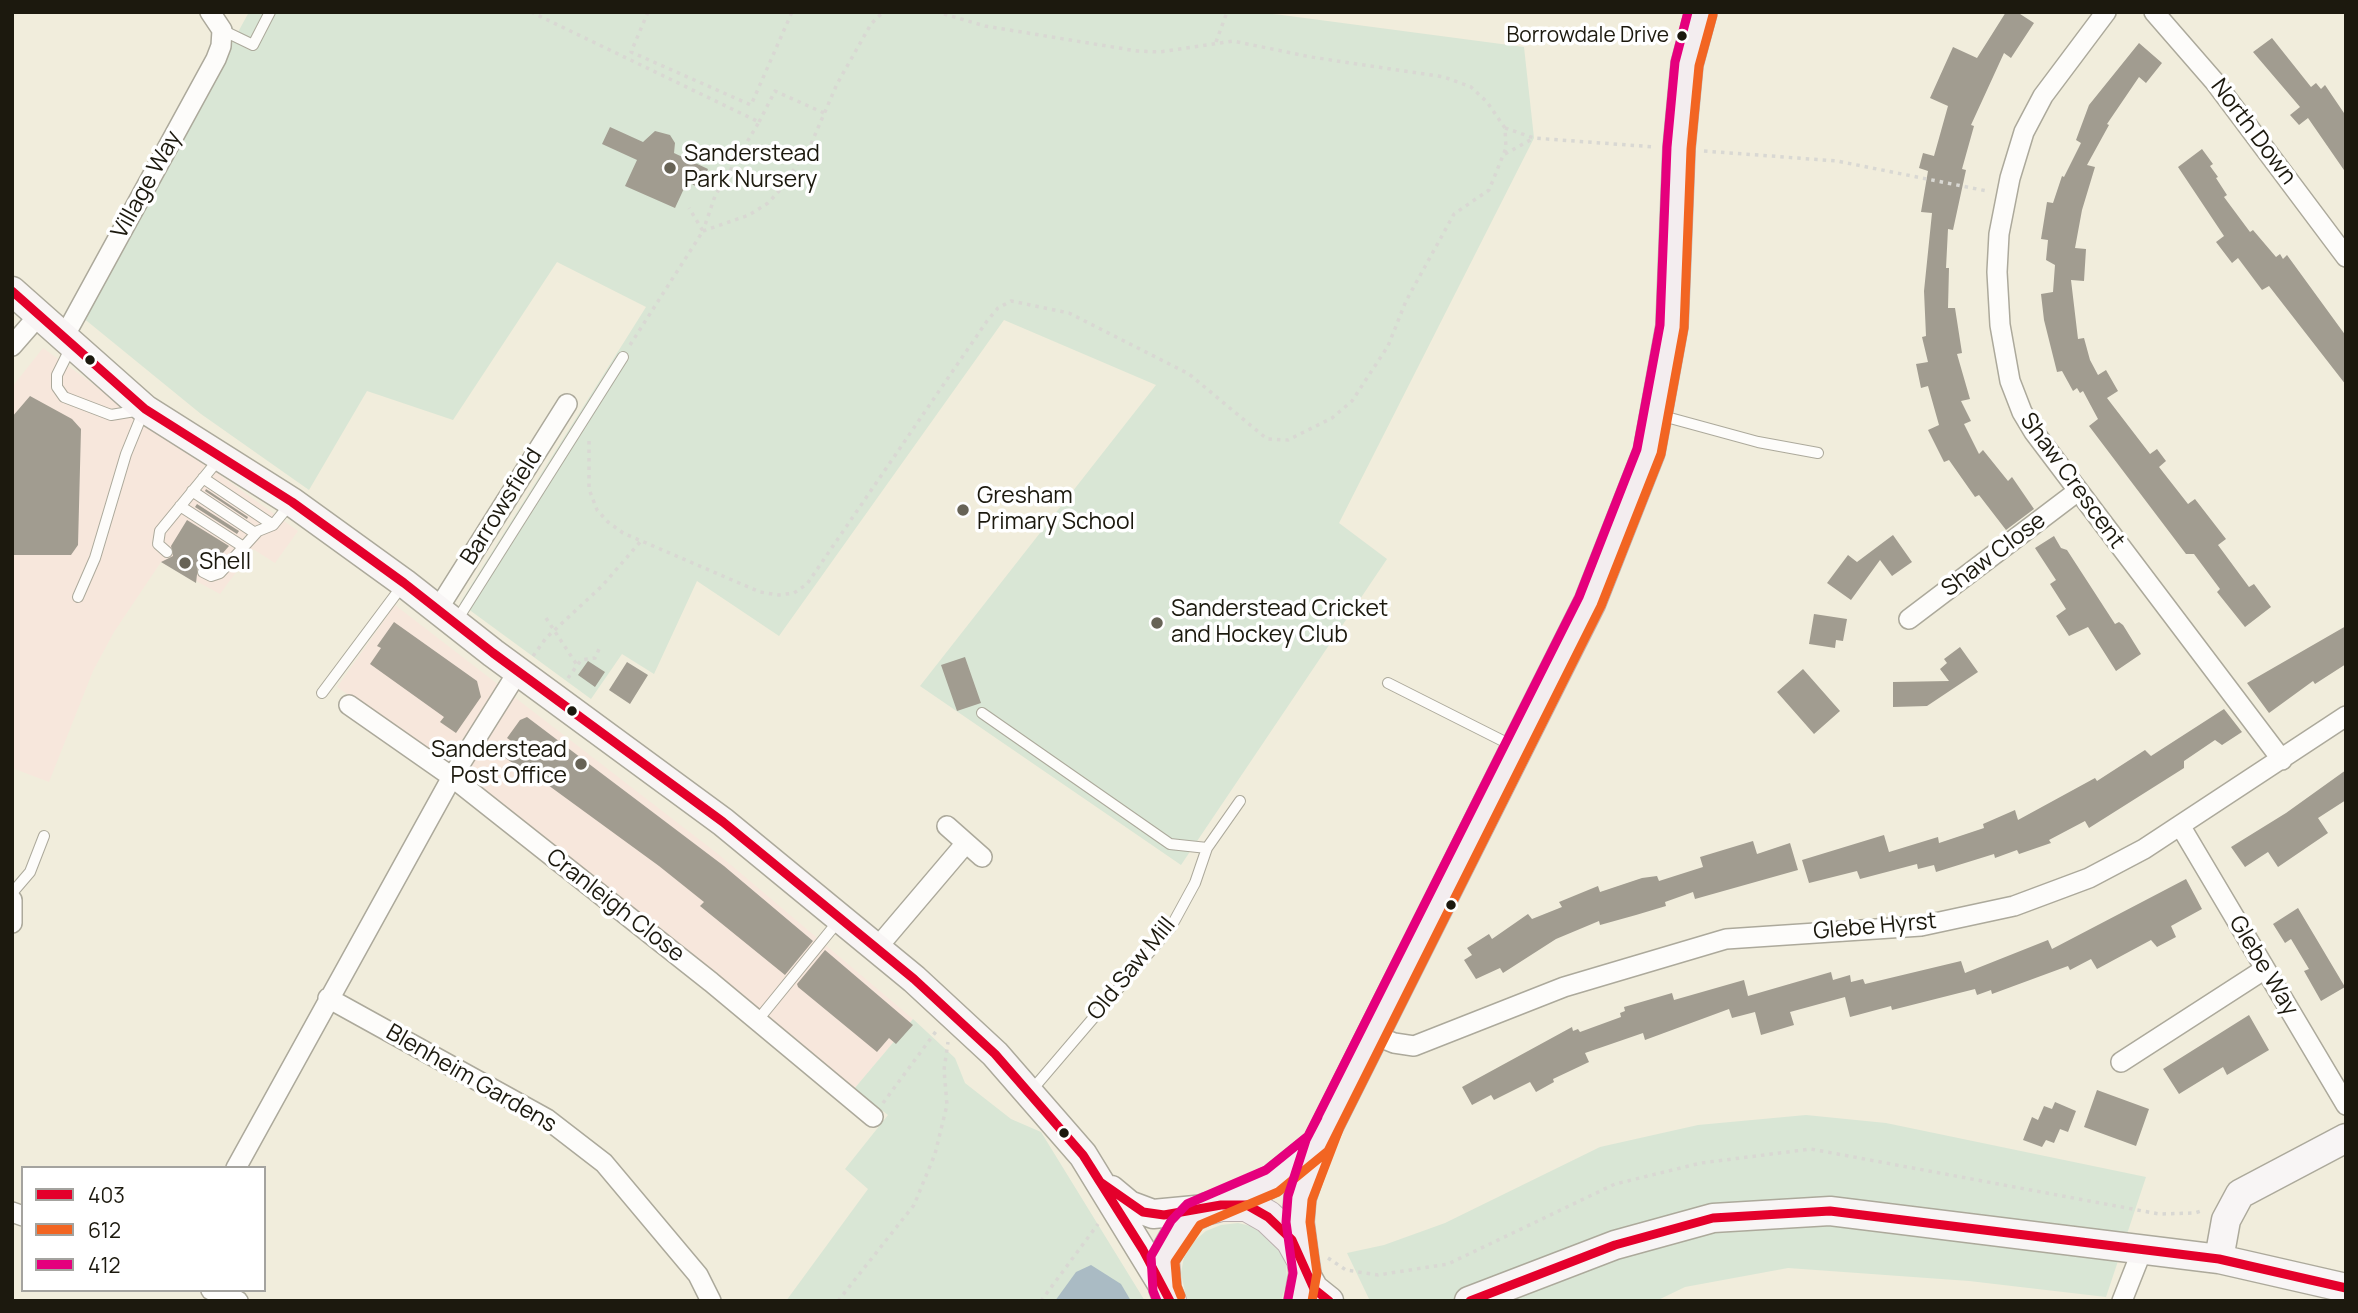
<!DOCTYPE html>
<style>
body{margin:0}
#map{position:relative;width:2358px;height:1313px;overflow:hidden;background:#f1eddc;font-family:Manrope,sans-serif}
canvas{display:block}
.frame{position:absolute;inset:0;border:14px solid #1c190e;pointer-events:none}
.legend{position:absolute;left:21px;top:1166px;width:245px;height:126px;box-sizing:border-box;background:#fff;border:2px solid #a4a39f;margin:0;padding:9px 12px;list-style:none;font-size:21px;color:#1c190e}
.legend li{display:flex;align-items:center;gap:14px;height:35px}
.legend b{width:35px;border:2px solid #a4a39f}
</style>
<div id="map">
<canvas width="2358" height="1313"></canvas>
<div class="frame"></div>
<ul class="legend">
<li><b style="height:9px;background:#e4002b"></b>403</li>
<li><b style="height:9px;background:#f26522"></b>612</li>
<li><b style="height:9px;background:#e5007d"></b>412</li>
</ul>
</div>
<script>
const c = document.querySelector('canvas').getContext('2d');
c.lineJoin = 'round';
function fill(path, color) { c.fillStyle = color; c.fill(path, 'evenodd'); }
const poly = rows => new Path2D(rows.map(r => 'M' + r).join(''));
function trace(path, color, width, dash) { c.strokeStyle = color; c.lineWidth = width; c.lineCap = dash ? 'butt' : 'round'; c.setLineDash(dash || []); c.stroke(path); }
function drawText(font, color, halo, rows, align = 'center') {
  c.font = font + ' Manrope,sans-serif'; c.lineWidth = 7; c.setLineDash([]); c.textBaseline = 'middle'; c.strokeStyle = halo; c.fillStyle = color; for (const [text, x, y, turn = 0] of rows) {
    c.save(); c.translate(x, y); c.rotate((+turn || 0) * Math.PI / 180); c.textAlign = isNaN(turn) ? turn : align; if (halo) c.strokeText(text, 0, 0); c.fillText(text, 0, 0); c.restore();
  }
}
fill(poly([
 [43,348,298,531,275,563,253,549,220,594,161,562,114,632,93,671,49,782,12,768,12,387],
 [395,605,718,854,913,1019,854,1089,455,770,337,687]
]), '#f7e7dc');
fill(poly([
 [249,12,1253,12,1282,15,1524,47,1534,138,1339,523,1387,559,1181,865,920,686,1156,385,1004,320,779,636,697,581,654,674,622,654,591,699,460,603,646,307,557,262,453,420,367,391,309,490,201,414,82,317],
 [913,1019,955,1058,965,1083,1011,1119,1041,1132,1145,1301,786,1301,868,1189,845,1169,888,1115,854,1089],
 [1806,1115,1886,1123,2146,1177,2106,1297,1969,1281,1788,1268,1685,1287,1656,1301,1370,1301,1347,1253,1384,1245,1445,1223,1600,1147,1698,1125],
 [1238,1223,1255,1227,1269,1236,1280,1249,1286,1265,1287,1281,1281,1301,1187,1301,1181,1273,1184,1257,1193,1242,1206,1231,1221,1225]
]), '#d9e6d5');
fill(poly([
 [1091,1265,1121,1284,1131,1301,1055,1301,1076,1272]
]), '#aabbc4');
fill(poly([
 [2006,12,2017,12,2034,23,2011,58,2004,53,1971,125,1974,126,1962,169,1966,170,1953,230,1948,229,1946,268,1949,268,1948,308,1955,308,1962,353,1957,354,1970,399,1961,401,1971,421,1964,424,1979,454,1983,450,2008,481,2012,477,2034,509,2006,530,1979,495,1975,497,1949,460,1944,462,1928,430,1939,425,1928,386,1921,388,1916,364,1928,362,1922,337,1926,336,1924,291,1932,213,1921,212,1928,171,1919,168,1923,153,1934,156,1948,106,1930,98,1953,47,1977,58],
 [2272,38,2311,87,2316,83,2321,89,2325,85,2346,116,2346,173,2308,118,2299,125,2290,115,2300,107,2253,52],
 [2139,43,2162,63,2146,83,2139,77,2107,124,2109,125,2087,165,2095,167,2082,210,2075,248,2086,249,2084,281,2071,280,2078,339,2084,338,2090,360,2098,375,2106,370,2118,391,2107,398,2150,454,2157,449,2166,461,2159,467,2188,504,2195,499,2226,539,2218,545,2249,587,2254,584,2271,607,2245,627,2217,592,2220,589,2194,554,2186,554,2089,426,2098,419,2083,391,2080,393,2077,388,2073,391,2062,371,2057,372,2044,320,2041,294,2053,292,2055,265,2046,260,2048,240,2041,239,2047,202,2053,203,2062,176,2064,177,2081,143,2076,140,2089,105],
 [610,127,643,142,655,131,670,135,675,143,674,153,708,169,700,188,687,182,675,208,625,186,637,160,602,144],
 [2202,149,2213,164,2210,166,2218,177,2216,178,2227,195,2224,197,2250,232,2253,230,2276,257,2280,254,2283,259,2287,255,2346,336,2346,385,2269,286,2262,290,2238,258,2232,263,2216,242,2224,236,2178,167],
 [30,396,72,419,81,429,78,545,71,555,12,555,12,417],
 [206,489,248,517,247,519,205,491],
 [197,504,239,531,237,534,195,507],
 [187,520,229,546,215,562,211,560,207,566,198,566,196,583,161,562,173,556,171,546],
 [1893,535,1912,562,1892,576,1880,560,1851,600,1827,583,1848,555,1857,562],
 [2054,536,2061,548,2067,550,2115,624,2119,622,2123,625,2141,654,2116,671,2088,627,2069,636,2056,616,2066,609,2050,584,2056,580,2035,548],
 [1814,614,1847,619,1843,641,1836,640,1835,648,1809,644],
 [394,622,477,681,481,697,456,733,440,722,444,717,370,664,381,648,377,646],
 [2346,626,2346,664,2315,684,2313,681,2269,713,2247,683],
 [1960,647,1978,672,1927,706,1893,707,1893,682,1949,681,1940,669,1947,663,1944,659],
 [965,657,981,703,957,711,941,665],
 [588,661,605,672,595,687,578,675],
 [627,662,648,675,630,704,609,690],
 [1803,669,1840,711,1814,734,1777,692],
 [2224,709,2242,732,2222,745,2215,740,2184,761,2184,768,2089,828,2085,821,2049,840,2051,843,2019,854,2017,850,1995,858,1994,854,1936,872,1934,865,1918,869,1917,864,1860,879,1857,871,1809,883,1802,860,1884,835,1889,852,1938,837,1939,843,1984,828,1983,824,2015,810,2018,820,2095,778,2097,781,2145,750,2151,756],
 [527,717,724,866,813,941,785,975,700,906,704,902,659,866,526,769,524,771,504,757,514,743,507,738,520,720],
 [2346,770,2346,800,2318,818,2328,833,2278,867,2268,852,2245,867,2231,847,2286,813],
 [1753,841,1757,854,1790,843,1798,870,1695,899,1693,892,1665,902,1666,906,1636,915,1600,925,1599,921,1556,939,1503,973,1500,968,1476,979,1464,960,1472,955,1467,948,1489,934,1492,939,1528,914,1532,919,1562,907,1559,902,1598,886,1600,892,1642,878,1657,876,1659,881,1703,867,1700,857],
 [2186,879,2202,909,2171,926,2176,937,2157,947,2151,940,2097,969,2091,959,2070,970,2068,966,1992,994,1991,990,1977,995,1975,989,1892,1010,1891,1006,1850,1017,1845,997,1790,1012,1794,1025,1761,1035,1755,1012,1732,1018,1729,1009,1645,1040,1643,1033,1585,1053,1589,1062,1553,1079,1554,1082,1536,1092,1530,1082,1494,1100,1491,1095,1472,1105,1462,1087,1572,1027,1573,1031,1578,1029,1580,1032,1621,1017,1620,1013,1625,1011,1624,1007,1672,993,1674,1000,1744,980,1748,996,1831,972,1833,980,1850,975,1851,982,1863,979,1865,984,1961,961,1965,973,2048,940,2052,949],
 [2298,908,2345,987,2321,1001,2304,971,2309,969,2291,939,2285,943,2273,924],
 [825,950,913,1025,896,1044,889,1038,877,1052,798,987,797,984],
 [2249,1015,2269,1050,2227,1075,2223,1067,2179,1094,2163,1069],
 [2097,1090,2149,1109,2136,1146,2084,1127],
 [2055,1102,2076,1111,2068,1132,2060,1129,2054,1143,2046,1140,2042,1147,2023,1140,2032,1117,2038,1120,2044,1106,2052,1109]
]), '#a19c90');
const lane = poly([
 [222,30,253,45,270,12],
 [71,347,57,375,57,387,64,397,111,415,141,410],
 [1659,415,1758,442,1818,453],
 [203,478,273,525],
 [192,491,255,533],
 [180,506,242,546],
 [167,552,158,544,160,531,219,459],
 [203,572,211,576,220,573,258,531,273,525,291,503],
 [78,597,95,558,126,454,144,410],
 [457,620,623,357],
 [1388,683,1513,746],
 [322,693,402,586],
 [982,713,1170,844,1207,848],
 [12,893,30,872,44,836],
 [757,1021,840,919],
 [1031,1091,1171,927,1195,883,1207,848,1240,801]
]);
const street = poly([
 [2106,12,2043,96,2024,132,2010,178,1999,234,1997,272,2000,325,2010,381,2022,412,2034,432,2282,760],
 [2154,12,2214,81,2346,257],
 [64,337,216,59,221,46,222,30,210,12],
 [12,346,39,315],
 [438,609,567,404],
 [1909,619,2078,491],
 [349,705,452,777,711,982,873,1117],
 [947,826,982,857],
 [2181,827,2346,1105],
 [12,900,12,923],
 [876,949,966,843],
 [328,998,547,1119,604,1163,698,1275,711,1301],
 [1372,1034,1394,1043,1414,1046,1564,987,1726,939,1921,926,2014,906,2089,878,2144,849,2346,716],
 [2121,1062,2265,969],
 [236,1168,452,777,519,670],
 [12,1212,23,1216],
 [211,1290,238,1301],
 [2122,1301,2143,1248]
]);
const secondary = poly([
 [12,291,145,409,292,502,404,583,493,653,723,822,914,979,995,1054,1083,1155,1165,1289],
 [1111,1190,1129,1205,1153,1214,1206,1209],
 [2219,1259,2226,1220,2240,1194,2346,1138],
 [1305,1273,1314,1289,1329,1301],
 [1469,1301,1615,1245,1713,1218,1830,1211,2219,1259,2346,1288]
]);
const primary = poly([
 [1222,1205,1272,1181,1317,1145],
 [1303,1260,1298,1222,1300,1198,1318,1144,1590,602,1649,452,1672,326,1679,148,1687,64,1701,12],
 [1170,1301,1165,1289,1163,1259,1180,1229,1193,1215,1206,1209,1221,1205,1247,1205,1268,1217,1292,1240,1303,1260,1305,1273,1300,1301]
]);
trace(lane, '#aca99b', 12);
trace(street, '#aca99b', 22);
trace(secondary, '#aca99b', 31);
trace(primary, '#bbafaf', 34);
trace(poly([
 [531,12,759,122,715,196,703,231],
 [648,12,631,52,751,105,792,12],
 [1216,42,1227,12],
 [759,122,775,91,824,113],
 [1505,128,1534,138,1655,147],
 [1704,151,1837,161,1987,191],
 [1505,154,1532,139],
 [703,231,749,215,768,203,780,190,811,144,837,84,871,24,883,12],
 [630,345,703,231,689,208],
 [589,441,589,489,597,510,608,522,623,533,760,592,779,595,794,593,807,584,987,321,998,308,1011,301,1069,313,1189,374,1267,439,1288,440,1332,418,1352,401,1388,346,1406,301,1454,214,1489,190,1506,148,1505,128,1487,102,1471,87,1444,77,1311,57,1233,41,1159,52,1137,51,985,26,937,12],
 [546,618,577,665],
 [533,656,546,638,602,586,641,541],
 [568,678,581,660,595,658,599,649],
 [883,1103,937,1030],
 [1328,1258,1346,1270,1378,1275,1448,1264,1615,1184,1701,1163,1811,1149,2159,1214,2195,1213,2204,1210],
 [838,1301,914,1205,935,1154,947,1105,944,1070,948,1042],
 [1041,1301,1098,1224]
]), '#d9d8d3', 3.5, [3.5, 5]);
trace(lane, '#fdfcfa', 10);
trace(street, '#fdfcfa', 19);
trace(secondary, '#f8f5f5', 28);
trace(primary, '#f3edef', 32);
trace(poly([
 [12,291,145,409,292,502,404,583,493,653,723,822,914,979,995,1054,1083,1155,1143,1250,1170,1301],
 [1090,1166,1100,1182,1143,1212,1164,1215,1221,1205,1247,1205,1268,1217,1292,1240,1314,1289,1329,1301],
 [1470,1301,1615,1245,1713,1218,1830,1211,2219,1259,2346,1288]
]), '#e4002b', 9);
trace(poly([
 [1181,1296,1177,1286,1175,1262,1200,1225,1278,1192,1328,1151,1601,606,1661,454,1684,328,1691,149,1699,66,1713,15],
 [1312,1301,1317,1273,1310,1222,1312,1200,1340,1127]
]), '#f26522', 9);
trace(poly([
 [1288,1299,1293,1273,1286,1222,1288,1196,1306,1140,1318,1117],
 [1157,1301,1153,1291,1151,1256,1171,1221,1187,1204,1266,1170,1308,1136,1579,597,1637,449,1660,325,1667,147,1675,62,1688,12]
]), '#e5007d', 9);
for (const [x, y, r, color] of [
 [1682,36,6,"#1c190e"],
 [670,168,7,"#676356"],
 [90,360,6,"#1c190e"],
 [963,510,7,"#676356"],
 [185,563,7,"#676356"],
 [1157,623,7,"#676356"],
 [572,711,6,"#1c190e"],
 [581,764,7,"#676356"],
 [1451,905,6,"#1c190e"],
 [1064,1133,6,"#1c190e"]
]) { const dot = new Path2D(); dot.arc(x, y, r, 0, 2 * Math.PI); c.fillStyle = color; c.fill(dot); trace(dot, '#fff', 2.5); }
drawText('21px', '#1c190e', '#fff', [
 ["Borrowdale Drive",1669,36]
], 'right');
drawText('23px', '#1c190e', '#fff', [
 ["North Down",2253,132,53],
 ["Village Way",147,185,-61],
 ["Shaw Crescent",2072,481,54],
 ["Barrowsfield",502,507,-58],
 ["Shaw Close",1994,555,-37],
 ["Cranleigh Close",615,906,38],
 ["Glebe Hyrst",1875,927,-5],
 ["Glebe Way",2263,966,59],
 ["Old Saw Mill",1132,969,-51],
 ["Blenheim Gardens",471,1079,30]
]);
drawText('23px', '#1c190e', '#fff', [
 ["Sanderstead",684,155],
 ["Park Nursery",684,181],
 ["Gresham",977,497],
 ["Primary School",977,523],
 ["Shell",199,563],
 ["Sanderstead Cricket",1171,610],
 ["and Hockey Club",1171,636],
 ["Sanderstead",567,751,"right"],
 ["Post Office",567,777,"right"]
], 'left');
</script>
